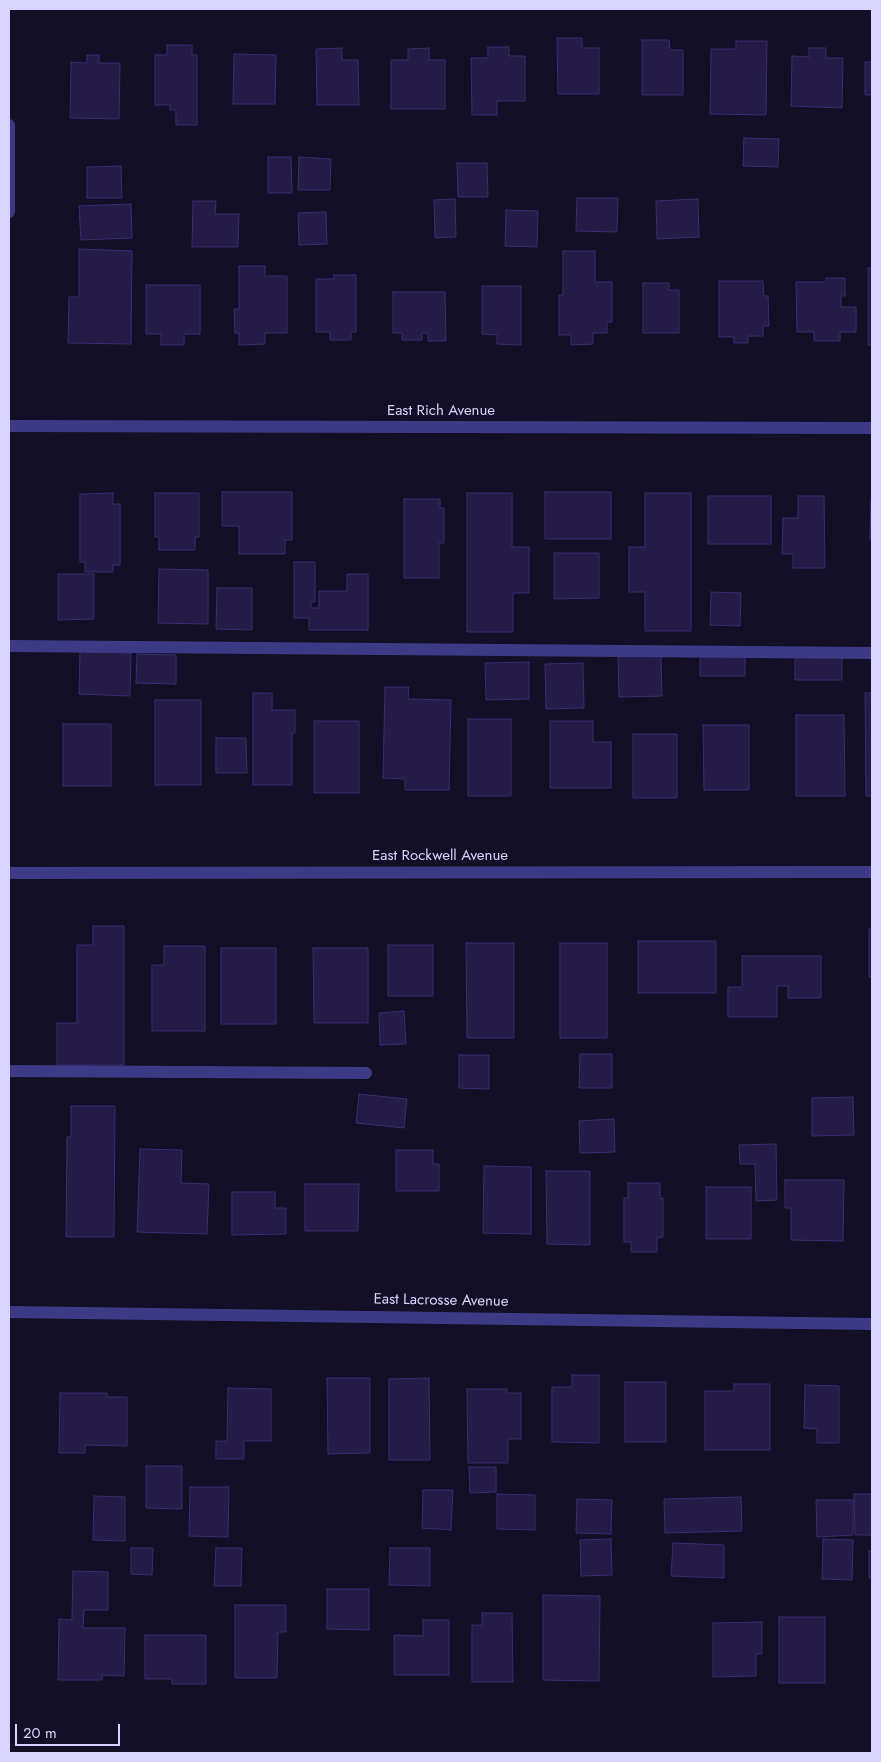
<!DOCTYPE html>
<style>
body{margin:0}
#map{position:relative;width:881px;height:1762px;overflow:hidden;background:#130f26;font-family:Jost,sans-serif}
canvas{display:block}
.frame{position:absolute;inset:0;border:10px solid #d9d4ff;pointer-events:none}
.scale{position:absolute;left:15px;top:1724px;width:105px;height:22px;box-sizing:border-box;border:2px solid #d9d4ff;border-top:0;padding-left:6px;font-size:15px;line-height:18px;white-space:nowrap;color:#d9d4ff;-webkit-text-stroke:4px #130f26;paint-order:stroke}
</style>
<div id="map">
<canvas width="881" height="1762"></canvas>
<div class="frame"></div>
<div class="scale">20 m</div>
</div>
<script>
const c = document.querySelector('canvas').getContext('2d');
c.lineJoin = 'round';
function fill(path, color) { c.fillStyle = color; c.fill(path, 'evenodd'); }
const poly = rows => new Path2D(rows.map(r => 'M' + r).join(''));
function trace(path, color, width, dash) { c.strokeStyle = color; c.lineWidth = width; c.lineCap = dash ? 'butt' : 'round'; c.setLineDash(dash || []); c.stroke(path); }
function drawText(font, color, halo, rows, align = 'center') {
  c.font = font + ' Jost,sans-serif'; c.lineWidth = 4; c.setLineDash([]); c.textBaseline = 'middle'; c.strokeStyle = halo; c.fillStyle = color; for (const [text, x, y, turn = 0] of rows) {
    c.save(); c.translate(x, y); c.rotate((+turn || 0) * Math.PI / 180); c.textAlign = isNaN(turn) ? turn : align; if (halo) c.strokeText(text, 0, 0); c.fillText(text, 0, 0); c.restore();
  }
}
const building = poly([
 [557,38,582,38,582,48,599,48,599,94,558,94,557,38],
 [642,40,669,40,670,50,683,50,683,95,642,95,642,40],
 [736,41,767,41,766,115,710,114,711,49,736,49,736,41],
 [167,45,192,45,192,55,197,55,197,125,176,125,176,110,170,110,170,105,155,105,155,55,167,55,167,45],
 [488,47,509,47,509,56,525,56,525,101,497,101,497,115,472,115,471,58,488,58,488,47],
 [342,48,342,60,358,60,359,105,317,105,316,49,342,48],
 [429,48,429,60,445,60,445,109,391,109,391,60,408,60,408,49,429,48],
 [809,48,826,48,826,58,843,58,842,108,791,106,792,56,809,57,809,48],
 [234,54,276,55,275,104,233,104,234,54],
 [87,55,99,55,99,63,120,63,119,119,70,118,71,62,87,63,87,55],
 [865,62,872,62,872,95,865,95,865,62],
 [744,138,779,139,778,167,743,166,744,138],
 [268,157,291,157,292,193,268,193,268,157],
 [299,157,331,159,330,190,298,190,299,157],
 [457,163,487,163,488,197,458,197,457,163],
 [121,166,122,198,87,198,87,167,121,166],
 [577,198,618,198,617,232,576,231,577,198],
 [455,199,456,237,435,238,434,200,455,199],
 [698,199,699,237,657,239,656,201,698,199],
 [193,201,216,201,215,214,239,214,238,247,192,247,193,201],
 [131,204,132,238,81,240,79,206,131,204],
 [506,210,538,211,537,247,505,246,506,210],
 [326,212,327,244,299,245,298,213,326,212],
 [79,249,132,251,131,344,68,343,69,297,79,297,79,249],
 [563,251,595,251,595,282,612,282,612,322,607,322,607,333,593,333,593,344,571,345,571,335,559,335,559,295,563,295,563,251],
 [239,266,265,266,265,276,287,276,287,333,265,333,265,344,239,345,239,333,235,333,234,309,239,309,239,266],
 [868,268,872,268,872,345,868,345,868,268],
 [334,275,356,275,356,332,351,332,351,340,330,340,330,332,316,332,316,279,334,279,334,275],
 [826,278,845,278,845,296,841,296,841,307,856,307,856,332,840,332,840,341,814,341,814,332,797,332,796,282,826,282,826,278],
 [719,281,763,281,764,296,768,296,769,326,763,326,763,336,748,336,748,343,734,343,734,337,719,337,719,281],
 [643,283,669,283,669,290,679,290,679,333,643,333,643,283],
 [146,285,200,285,200,334,184,334,184,345,161,345,161,334,146,334,146,285],
 [482,286,521,286,521,345,497,344,497,335,482,334,482,286],
 [393,292,445,292,446,341,428,341,428,333,422,333,422,340,402,340,402,333,393,333,393,292],
 [222,492,292,492,292,540,285,540,285,554,239,554,239,526,222,526,222,492],
 [545,492,611,492,611,539,545,539,545,492],
 [113,493,113,504,120,504,120,565,113,565,113,572,85,572,85,562,80,562,80,494,113,493],
 [155,493,199,493,199,537,195,537,195,550,159,550,159,537,155,537,155,493],
 [467,493,512,493,512,547,529,547,529,593,513,593,513,632,467,632,467,493],
 [645,493,691,493,691,631,645,631,645,592,629,592,629,547,645,547,645,493],
 [708,496,771,496,771,544,708,544,708,496],
 [798,496,824,496,825,568,793,568,793,554,782,554,783,518,798,518,798,496],
 [404,499,440,499,440,508,444,508,444,543,439,543,439,578,404,578,404,499],
 [871,499,872,499,872,540,870,540,871,499],
 [554,553,599,553,599,598,554,599,554,553],
 [294,562,315,562,315,602,311,602,311,608,319,608,319,591,347,591,347,574,368,574,368,630,309,630,309,618,294,618,294,562],
 [159,569,208,570,208,624,158,623,159,569],
 [58,574,94,574,94,619,58,620,58,574],
 [217,588,252,588,252,630,216,629,217,588],
 [711,592,741,593,740,626,710,625,711,592],
 [80,652,131,653,130,696,79,694,80,652],
 [700,653,745,653,745,676,700,676,700,653],
 [137,654,176,655,176,684,136,683,137,654],
 [618,656,661,656,662,696,619,697,618,656],
 [795,656,842,657,842,680,795,680,795,656],
 [529,662,529,699,486,700,485,663,529,662],
 [583,663,584,708,546,709,545,664,583,663],
 [385,687,409,687,408,699,451,700,449,790,405,790,405,779,383,778,385,687],
 [253,693,272,693,272,710,295,710,295,733,292,733,292,785,253,785,253,693],
 [865,693,872,693,872,796,866,796,865,693],
 [155,700,201,700,201,785,155,785,155,700],
 [796,715,844,715,845,796,796,796,796,715],
 [468,719,511,719,511,796,468,796,468,719],
 [314,721,359,721,359,793,314,793,314,721],
 [550,721,593,721,593,742,611,742,611,788,550,788,550,721],
 [63,724,111,724,111,786,63,786,63,724],
 [703,725,749,725,749,790,704,790,703,725],
 [633,734,677,734,677,798,633,798,633,734],
 [216,738,246,738,247,773,216,773,216,738],
 [93,926,124,926,124,1065,57,1065,57,1023,77,1023,77,945,93,945,93,926],
 [869,929,872,929,872,977,869,977,869,929],
 [638,941,716,941,716,993,638,993,638,941],
 [466,943,514,943,514,1038,467,1038,466,943],
 [560,943,607,943,607,1038,560,1038,560,943],
 [388,945,433,945,433,996,388,996,388,945],
 [164,946,205,946,205,1031,152,1031,152,965,164,965,164,946],
 [221,948,276,948,276,1024,221,1024,221,948],
 [313,948,368,948,368,1023,314,1023,313,948],
 [742,956,821,956,821,998,788,998,788,986,777,986,777,1017,728,1017,728,987,742,987,742,956],
 [404,1011,406,1044,380,1045,379,1013,404,1011],
 [580,1054,612,1054,612,1088,579,1088,580,1054],
 [459,1055,489,1055,489,1089,459,1088,459,1055],
 [359,1094,407,1099,404,1128,356,1123,359,1094],
 [853,1097,854,1135,812,1136,812,1098,853,1097],
 [71,1106,115,1106,114,1237,66,1237,67,1137,71,1137,71,1106],
 [614,1119,615,1152,580,1153,579,1121,614,1119],
 [776,1144,777,1200,756,1201,755,1164,740,1164,739,1145,776,1144],
 [140,1149,182,1150,181,1183,209,1184,207,1234,137,1232,140,1149],
 [396,1150,433,1150,433,1164,439,1164,439,1191,396,1191,396,1150],
 [484,1166,531,1167,531,1234,483,1233,484,1166],
 [546,1171,590,1171,590,1245,547,1244,546,1171],
 [785,1180,844,1180,843,1241,791,1240,791,1208,785,1208,785,1180],
 [628,1183,660,1183,660,1199,663,1198,663,1237,657,1238,657,1252,631,1252,631,1242,624,1242,624,1198,628,1198,628,1183],
 [305,1184,359,1184,358,1231,305,1231,305,1184],
 [706,1187,751,1187,751,1239,706,1239,706,1187],
 [232,1192,275,1192,275,1208,286,1208,286,1234,232,1235,232,1192],
 [572,1375,599,1375,599,1443,552,1442,552,1387,572,1387,572,1375],
 [327,1378,370,1378,370,1453,328,1454,327,1378],
 [429,1378,430,1460,389,1460,389,1379,429,1378],
 [625,1382,666,1382,666,1442,625,1442,625,1382],
 [734,1384,770,1384,770,1450,705,1450,705,1391,734,1391,734,1384],
 [805,1385,839,1386,839,1443,817,1443,817,1429,804,1428,805,1385],
 [228,1388,271,1389,271,1441,244,1441,244,1459,216,1459,216,1441,227,1441,228,1388],
 [467,1389,507,1389,507,1393,521,1393,521,1439,508,1439,508,1463,468,1463,467,1389],
 [60,1393,107,1393,107,1397,127,1397,127,1446,85,1445,85,1453,59,1453,60,1393],
 [146,1466,182,1466,182,1509,146,1508,146,1466],
 [469,1467,496,1467,496,1492,470,1493,469,1467],
 [190,1487,229,1487,228,1537,189,1536,190,1487],
 [423,1490,453,1490,451,1530,422,1528,423,1490],
 [497,1494,535,1495,535,1530,497,1529,497,1494],
 [854,1494,872,1494,872,1535,855,1535,854,1494],
 [94,1496,125,1497,125,1541,93,1540,94,1496],
 [741,1497,742,1531,665,1533,664,1499,741,1497],
 [577,1499,612,1500,611,1534,576,1533,577,1499],
 [816,1500,853,1500,853,1535,817,1537,816,1500],
 [611,1539,612,1575,581,1576,580,1540,611,1539],
 [823,1539,853,1540,852,1580,822,1579,823,1539],
 [673,1543,724,1545,724,1578,671,1576,673,1543],
 [131,1548,153,1548,152,1575,131,1574,131,1548],
 [216,1548,242,1548,241,1586,214,1586,216,1548],
 [390,1548,430,1548,430,1586,389,1585,390,1548],
 [869,1551,872,1551,872,1578,869,1578,869,1551],
 [73,1571,108,1572,108,1610,84,1610,83,1628,125,1628,124,1676,102,1675,102,1680,58,1680,59,1619,72,1620,73,1571],
 [327,1589,369,1589,369,1630,327,1629,327,1589],
 [543,1595,600,1596,599,1681,543,1680,543,1595],
 [235,1605,286,1605,286,1632,278,1632,277,1678,235,1678,235,1605],
 [482,1613,512,1613,513,1682,472,1682,472,1625,482,1625,482,1613],
 [779,1617,825,1617,825,1683,779,1683,779,1617],
 [423,1620,449,1620,449,1675,394,1675,394,1635,423,1636,423,1620],
 [762,1622,762,1654,756,1654,756,1676,713,1677,713,1623,762,1622],
 [145,1635,206,1635,206,1684,172,1684,172,1679,145,1679,145,1635]
]);
fill(building, '#241b47');
trace(building, '#3b2d73', 1);
trace(poly([
 [9,646,872,653],
 [9,1071,366,1073]
]), '#3d3a85', 12);
trace(poly([
 [9,125,9,212],
 [9,426,872,428],
 [9,873,872,872],
 [9,1312,872,1324]
]), '#3d3a85', 12);
drawText('15px', '#d9d4ff', '#130f26', [
 ["East Rich Avenue",441,411],
 ["East Rockwell Avenue",440,856],
 ["East Lacrosse Avenue",441,1301,1]
]);
</script>
